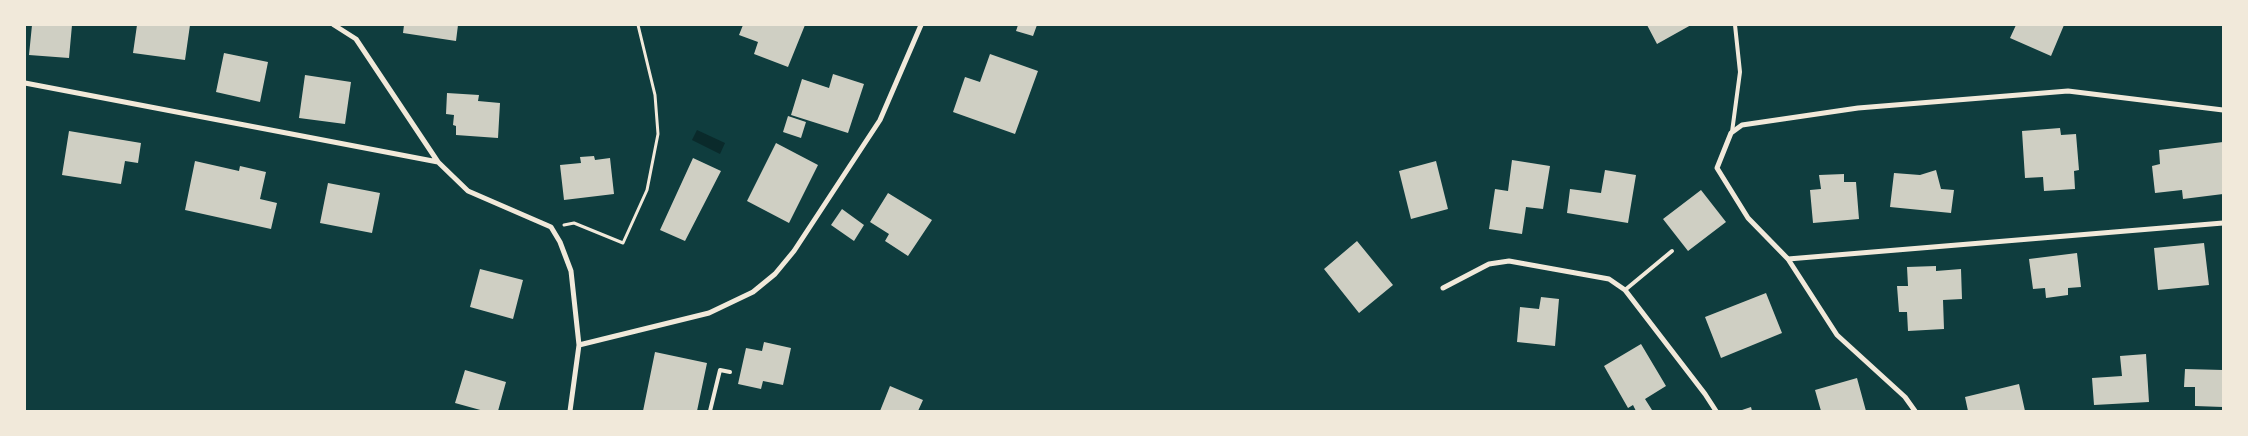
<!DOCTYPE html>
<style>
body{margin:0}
#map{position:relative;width:2248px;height:436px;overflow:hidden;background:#0f3d3e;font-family:"Fira Sans",sans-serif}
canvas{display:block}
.frame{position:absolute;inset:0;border:26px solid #f1e9da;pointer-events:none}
</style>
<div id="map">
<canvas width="2248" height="436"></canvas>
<div class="frame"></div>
</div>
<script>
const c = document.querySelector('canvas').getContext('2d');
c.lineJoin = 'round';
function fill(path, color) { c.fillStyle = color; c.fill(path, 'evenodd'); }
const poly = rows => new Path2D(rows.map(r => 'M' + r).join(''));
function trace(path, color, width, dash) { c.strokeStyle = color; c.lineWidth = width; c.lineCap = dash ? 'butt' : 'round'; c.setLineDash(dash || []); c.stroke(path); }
fill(poly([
 [697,130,725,143,720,154,692,140]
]), '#0a2a2b');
fill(poly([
 [32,25,72,25,69,58,29,55],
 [137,25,190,25,185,60,133,53],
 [404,25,458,25,456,41,403,33],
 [743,25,805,25,788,67,754,54,758,42,739,35],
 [1018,25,1037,25,1033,36,1016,31],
 [1647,25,1691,25,1657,44],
 [2016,25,2064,25,2051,56,2010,38],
 [224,53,268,62,260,102,216,92],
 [990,54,1038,71,1015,134,953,112,965,77,980,82],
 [833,74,864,84,848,133,791,115,802,79,829,88],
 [305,75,351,82,345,124,299,118],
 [447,93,479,95,478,101,500,103,498,138,456,135,456,126,453,125,454,115,446,114],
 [788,116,806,122,801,138,783,132],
 [2060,128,2061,135,2076,134,2079,170,2074,171,2075,189,2044,191,2043,177,2025,178,2022,131],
 [69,131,141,143,138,163,125,161,121,184,62,175],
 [2223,142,2223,194,2183,199,2182,190,2155,193,2152,166,2160,164,2159,150],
 [776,143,818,165,789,223,747,201],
 [594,156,595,160,610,158,614,194,564,200,560,165,581,163,580,157],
 [693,158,721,171,685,241,660,230],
 [1512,160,1550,166,1543,209,1526,207,1522,234,1489,229,1495,189,1508,191],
 [195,161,239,171,240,166,266,172,260,199,277,203,271,229,185,210],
 [1436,161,1448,209,1411,219,1399,171],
 [1605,170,1636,175,1628,223,1567,213,1570,189,1601,193],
 [1936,170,1941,189,1954,190,1951,213,1890,207,1894,173,1920,175],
 [1844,174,1844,182,1856,182,1859,219,1813,223,1810,190,1821,189,1819,175],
 [328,183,380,193,372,233,320,223],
 [1701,190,1726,222,1688,251,1663,219],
 [888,193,932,220,908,256,885,241,889,234,870,222],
 [842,209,864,225,854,241,831,225],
 [1357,241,1393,285,1359,313,1324,269],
 [2204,243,2209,285,2158,290,2154,248],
 [2077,253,2081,287,2068,288,2068,295,2046,298,2045,288,2033,289,2029,259],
 [1936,266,1936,271,1961,269,1962,299,1943,300,1944,329,1908,331,1907,312,1899,312,1897,286,1908,286,1907,267],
 [480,269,523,280,513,319,470,307],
 [1766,293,1782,333,1721,358,1705,317],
 [1541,297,1559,299,1555,346,1517,342,1520,307,1539,309],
 [764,342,791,348,783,385,763,381,761,389,738,384,746,348,762,351],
 [1641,344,1666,386,1645,399,1652,410,1648,411,1636,411,1633,405,1628,408,1604,366],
 [655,352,707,363,697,411,643,411],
 [2146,354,2149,402,2094,405,2092,378,2122,376,2120,356],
 [2185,369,2223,370,2223,407,2195,406,2195,387,2184,387],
 [465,370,506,382,498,411,484,411,455,403],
 [1857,378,1866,411,1821,411,1815,390],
 [2019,384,2025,411,1968,411,1965,397],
 [890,386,923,400,918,411,880,411],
 [1751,407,1752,411,1739,411]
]), '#cfcfc3');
trace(poly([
 [564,225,574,223,623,243,647,190,658,134,655,95,638,25]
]), '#f1e9da', 3);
trace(poly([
 [1732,132,1740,72,1735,25],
 [1625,290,1672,251],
 [710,411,720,370,730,372]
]), '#f1e9da', 4);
trace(poly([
 [334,25,356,39,438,162,468,191,551,227,560,242,571,271,579,345,570,411],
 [25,83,438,162],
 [1788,259,2223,223],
 [1443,288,1489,264,1509,261,1609,279,1625,290,1705,394,1716,411],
 [579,345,709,313,753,292,775,274,794,251,880,120,921,25],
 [1915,411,1905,397,1837,335,1788,259,1748,218,1717,168,1731,133,1742,125,1858,108,2068,91,2223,110]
]), '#f1e9da', 5);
</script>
